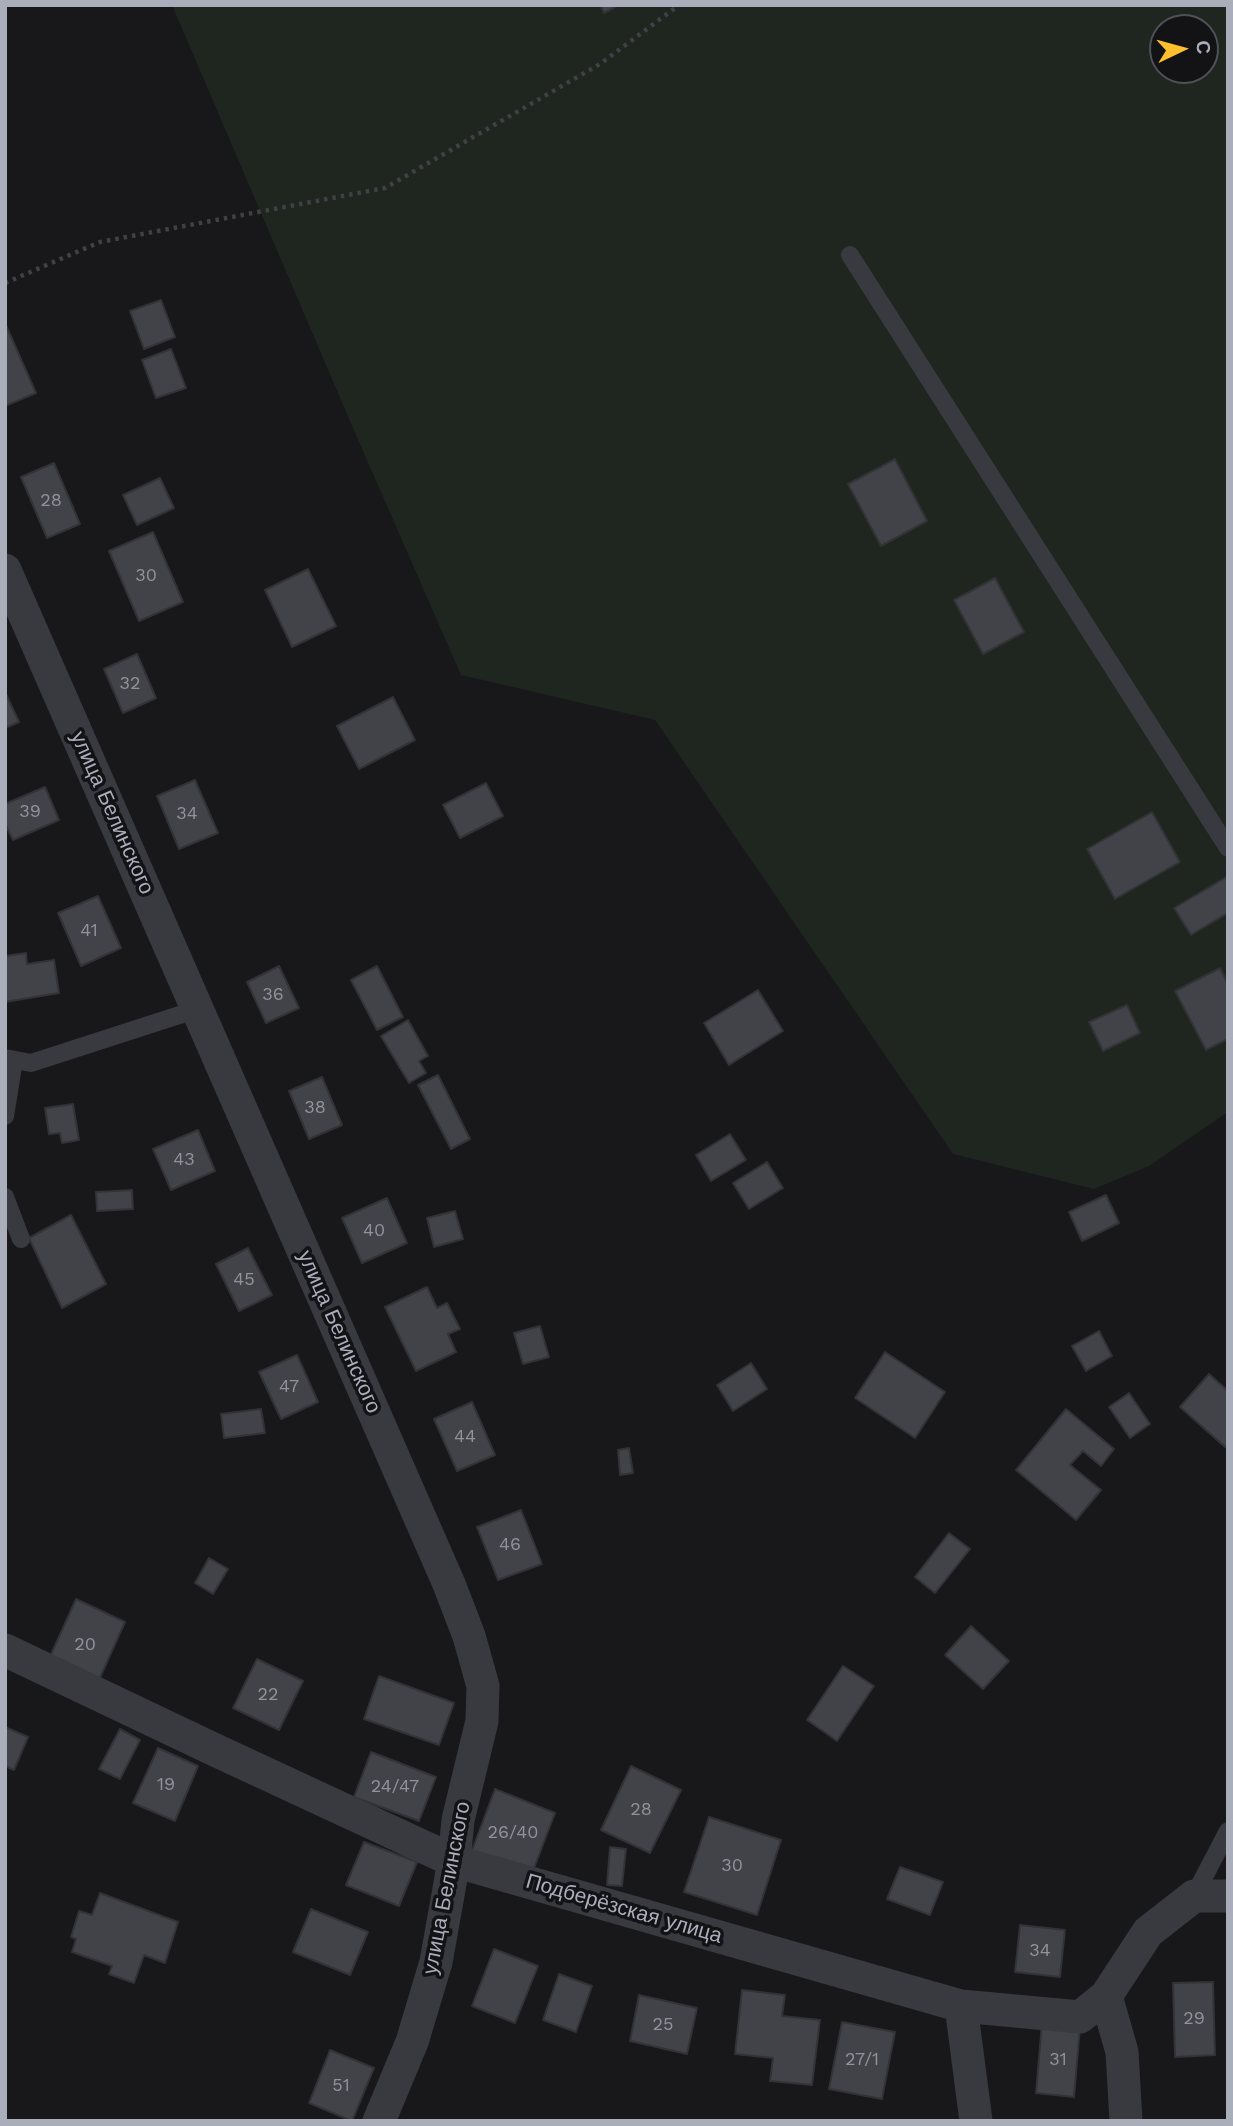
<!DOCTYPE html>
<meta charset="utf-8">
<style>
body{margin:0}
#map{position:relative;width:1233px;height:2126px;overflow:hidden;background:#18181b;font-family:"Work Sans",sans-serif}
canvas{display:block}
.frame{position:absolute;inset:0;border:7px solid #aaaebb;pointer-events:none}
.north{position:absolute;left:1149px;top:14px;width:70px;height:70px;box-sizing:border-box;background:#131316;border:2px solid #4f5158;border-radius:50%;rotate:85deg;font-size:19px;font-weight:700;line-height:28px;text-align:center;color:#aaaebb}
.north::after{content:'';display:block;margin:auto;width:24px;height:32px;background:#fec02d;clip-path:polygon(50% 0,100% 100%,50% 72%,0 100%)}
</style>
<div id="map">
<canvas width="1233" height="2126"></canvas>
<div class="frame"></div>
<div class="north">С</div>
</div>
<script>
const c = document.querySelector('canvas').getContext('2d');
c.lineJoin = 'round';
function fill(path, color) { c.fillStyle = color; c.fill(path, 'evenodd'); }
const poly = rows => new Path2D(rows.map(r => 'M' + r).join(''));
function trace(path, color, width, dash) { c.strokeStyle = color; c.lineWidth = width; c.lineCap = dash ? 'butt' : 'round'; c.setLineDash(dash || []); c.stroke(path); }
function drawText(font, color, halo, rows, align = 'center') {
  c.font = font + ' "Work Sans",sans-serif'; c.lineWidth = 7; c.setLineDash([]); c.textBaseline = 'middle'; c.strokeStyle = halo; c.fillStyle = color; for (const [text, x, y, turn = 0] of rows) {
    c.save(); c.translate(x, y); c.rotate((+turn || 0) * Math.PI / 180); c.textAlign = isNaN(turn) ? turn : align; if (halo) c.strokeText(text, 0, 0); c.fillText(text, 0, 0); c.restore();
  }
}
fill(poly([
 [172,5,1228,5,1228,1112,1149,1166,1094,1189,953,1154,655,720,461,675,353,428],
 [1163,28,1205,28,1205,70,1163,70]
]), '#1e261f');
const building = poly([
 [600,5,619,5,604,13,600,5],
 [161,300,175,337,144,349,130,311,161,300],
 [5,323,36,393,5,406,5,323],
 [171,349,186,388,156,398,142,360,171,349],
 [895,459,927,521,881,546,848,484,895,459],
 [54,463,80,524,47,538,21,477,54,463],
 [160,478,174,508,137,525,123,495,160,478],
 [153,532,183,602,139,621,109,551,153,532],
 [308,569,336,626,292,647,265,590,308,569],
 [995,578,1024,632,983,654,954,600,995,578],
 [137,654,156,698,123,713,104,669,137,654],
 [5,692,19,722,5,728,5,692],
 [393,697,415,740,359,769,337,726,393,697],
 [195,780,218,833,179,849,157,796,195,780],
 [486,783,503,816,460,838,443,805,486,783],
 [45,787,59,820,13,840,5,824,5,804,45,787],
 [1152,812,1180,862,1115,899,1087,849,1152,812],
 [1228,876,1228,913,1191,935,1174,908,1228,876],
 [98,896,121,948,81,966,58,913,98,896],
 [26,953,27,964,54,960,59,993,5,1002,5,956,26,953],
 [279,966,299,1008,266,1023,247,982,279,966],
 [377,966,403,1017,377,1030,351,980,377,966],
 [1220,968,1228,984,1228,1039,1206,1050,1175,991,1220,968],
 [758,990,783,1031,729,1065,704,1023,758,990],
 [1127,1005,1140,1033,1103,1051,1089,1022,1127,1005],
 [408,1020,428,1056,419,1061,426,1073,409,1083,381,1036,408,1020],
 [438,1075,470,1139,451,1149,418,1085,438,1075],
 [322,1077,342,1125,309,1139,289,1091,322,1077],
 [73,1104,79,1140,62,1143,60,1133,49,1134,45,1108,73,1104],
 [198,1130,215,1171,171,1190,153,1149,198,1130],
 [730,1134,746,1160,711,1181,696,1155,730,1134],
 [767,1162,783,1188,749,1209,733,1183,767,1162],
 [132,1190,133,1209,97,1211,96,1192,132,1190],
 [1106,1195,1119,1223,1082,1241,1069,1212,1106,1195],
 [387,1198,407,1243,362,1263,342,1218,387,1198],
 [455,1211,463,1239,434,1247,427,1218,455,1211],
 [71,1215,106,1284,62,1308,29,1238,71,1215],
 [248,1248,272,1295,239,1311,216,1264,248,1248],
 [427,1287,437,1308,447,1303,460,1329,448,1334,456,1352,416,1371,385,1307,427,1287],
 [540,1326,549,1357,523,1364,514,1333,540,1326],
 [1099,1331,1112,1356,1086,1371,1072,1346,1099,1331],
 [885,1352,945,1392,915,1438,855,1398,885,1352],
 [297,1355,318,1402,281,1419,259,1372,297,1355],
 [751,1363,767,1389,733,1411,717,1385,751,1363],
 [1209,1374,1228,1391,1228,1444,1225,1447,1180,1407,1209,1374],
 [1129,1393,1150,1424,1130,1438,1109,1407,1129,1393],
 [472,1402,495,1455,457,1471,434,1419,472,1402],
 [261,1409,265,1433,224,1438,221,1414,261,1409],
 [1066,1409,1114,1449,1101,1466,1083,1451,1070,1465,1101,1490,1076,1520,1016,1470,1066,1409],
 [629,1448,633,1473,620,1475,618,1450,629,1448],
 [521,1510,542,1564,498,1580,477,1527,521,1510],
 [949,1533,970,1549,935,1593,915,1577,949,1533],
 [209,1558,228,1569,213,1594,195,1583,209,1558],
 [76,1599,125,1622,94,1691,45,1668,76,1599],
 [971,1626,1009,1661,983,1689,945,1655,971,1626],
 [257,1659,303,1681,279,1730,233,1708,257,1659],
 [843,1666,874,1686,837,1741,807,1720,843,1666],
 [379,1676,454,1703,439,1745,364,1719,379,1676],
 [5,1727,28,1737,14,1770,5,1766,5,1727],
 [120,1729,140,1740,120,1779,99,1769,120,1729],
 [158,1748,198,1766,175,1821,133,1803,158,1748],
 [371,1752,436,1777,419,1821,354,1797,371,1752],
 [631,1766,681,1790,650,1853,601,1830,631,1766],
 [495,1789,555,1813,531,1876,471,1853,495,1789],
 [709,1817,781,1840,757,1915,684,1892,709,1817],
 [364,1842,417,1862,399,1906,346,1885,364,1842],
 [610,1847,626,1849,622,1886,607,1885,610,1847],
 [900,1867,943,1882,930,1915,887,1899,900,1867],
 [100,1893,178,1922,165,1963,144,1955,134,1983,109,1974,112,1966,72,1952,76,1939,71,1937,79,1911,92,1915,100,1893],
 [311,1909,368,1932,350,1975,293,1952,311,1909],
 [1020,1925,1065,1930,1060,1977,1015,1972,1020,1925],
 [494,1949,538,1966,515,2023,472,2006,494,1949],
 [559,1974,592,1986,576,2032,543,2020,559,1974],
 [1213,1982,1215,2055,1175,2057,1173,1983,1213,1982],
 [742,1990,785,1995,782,2016,820,2020,812,2085,770,2081,773,2058,735,2054,742,1990],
 [639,1995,697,2008,687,2054,630,2041,639,1995],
 [842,2022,895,2032,882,2099,829,2089,842,2022],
 [1042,2023,1080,2027,1074,2097,1036,2093,1042,2023],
 [330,2050,374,2068,352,2121,309,2103,330,2050]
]);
fill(building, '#424348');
trace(building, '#323237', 2);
trace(poly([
 [5,283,100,242,385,188,600,64,679,5]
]), '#3f4147', 4.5, [3.5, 5]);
trace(poly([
 [850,255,1228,848],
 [5,1058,31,1063,198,1009],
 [5,1116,14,1060],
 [5,1197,21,1239],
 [1194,1896,1228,1831]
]), '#393a40', 18);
trace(poly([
 [5,570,449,1584,469,1636,483,1686,482,1721,458,1820,454,1861,436,1962,412,2042,379,2121],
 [5,1650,213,1749,454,1861,961,2006,1080,2017,1106,1996,1148,1932,1194,1896,1228,1896],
 [1106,1996,1122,2052,1126,2121],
 [961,2006,976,2121]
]), '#393a40', 33);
drawText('18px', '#90939e', null, [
 ["28",51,501],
 ["30",146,576],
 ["32",130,684],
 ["39",30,812],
 ["34",187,814],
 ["41",89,931],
 ["36",273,995],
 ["38",315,1108],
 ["43",184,1160],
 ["40",374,1231],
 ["45",244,1280],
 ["47",289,1387],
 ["44",465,1437],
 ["46",510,1545],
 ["20",85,1645],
 ["22",268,1695],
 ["19",166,1785],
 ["24/47",395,1787],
 ["28",641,1810],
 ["26/40",513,1833],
 ["30",732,1866],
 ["34",1040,1951],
 ["29",1194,2019],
 ["25",663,2025],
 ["27/1",862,2060],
 ["31",1058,2060],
 ["51",341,2086]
]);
drawText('21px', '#aaaebb', '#131316', [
 ["улица Белинского",112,813,66],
 ["улица Белинского",339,1332,66],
 ["улица Белинского",447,1888,-79],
 ["Подберёзская улица",624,1909,16]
]);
</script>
